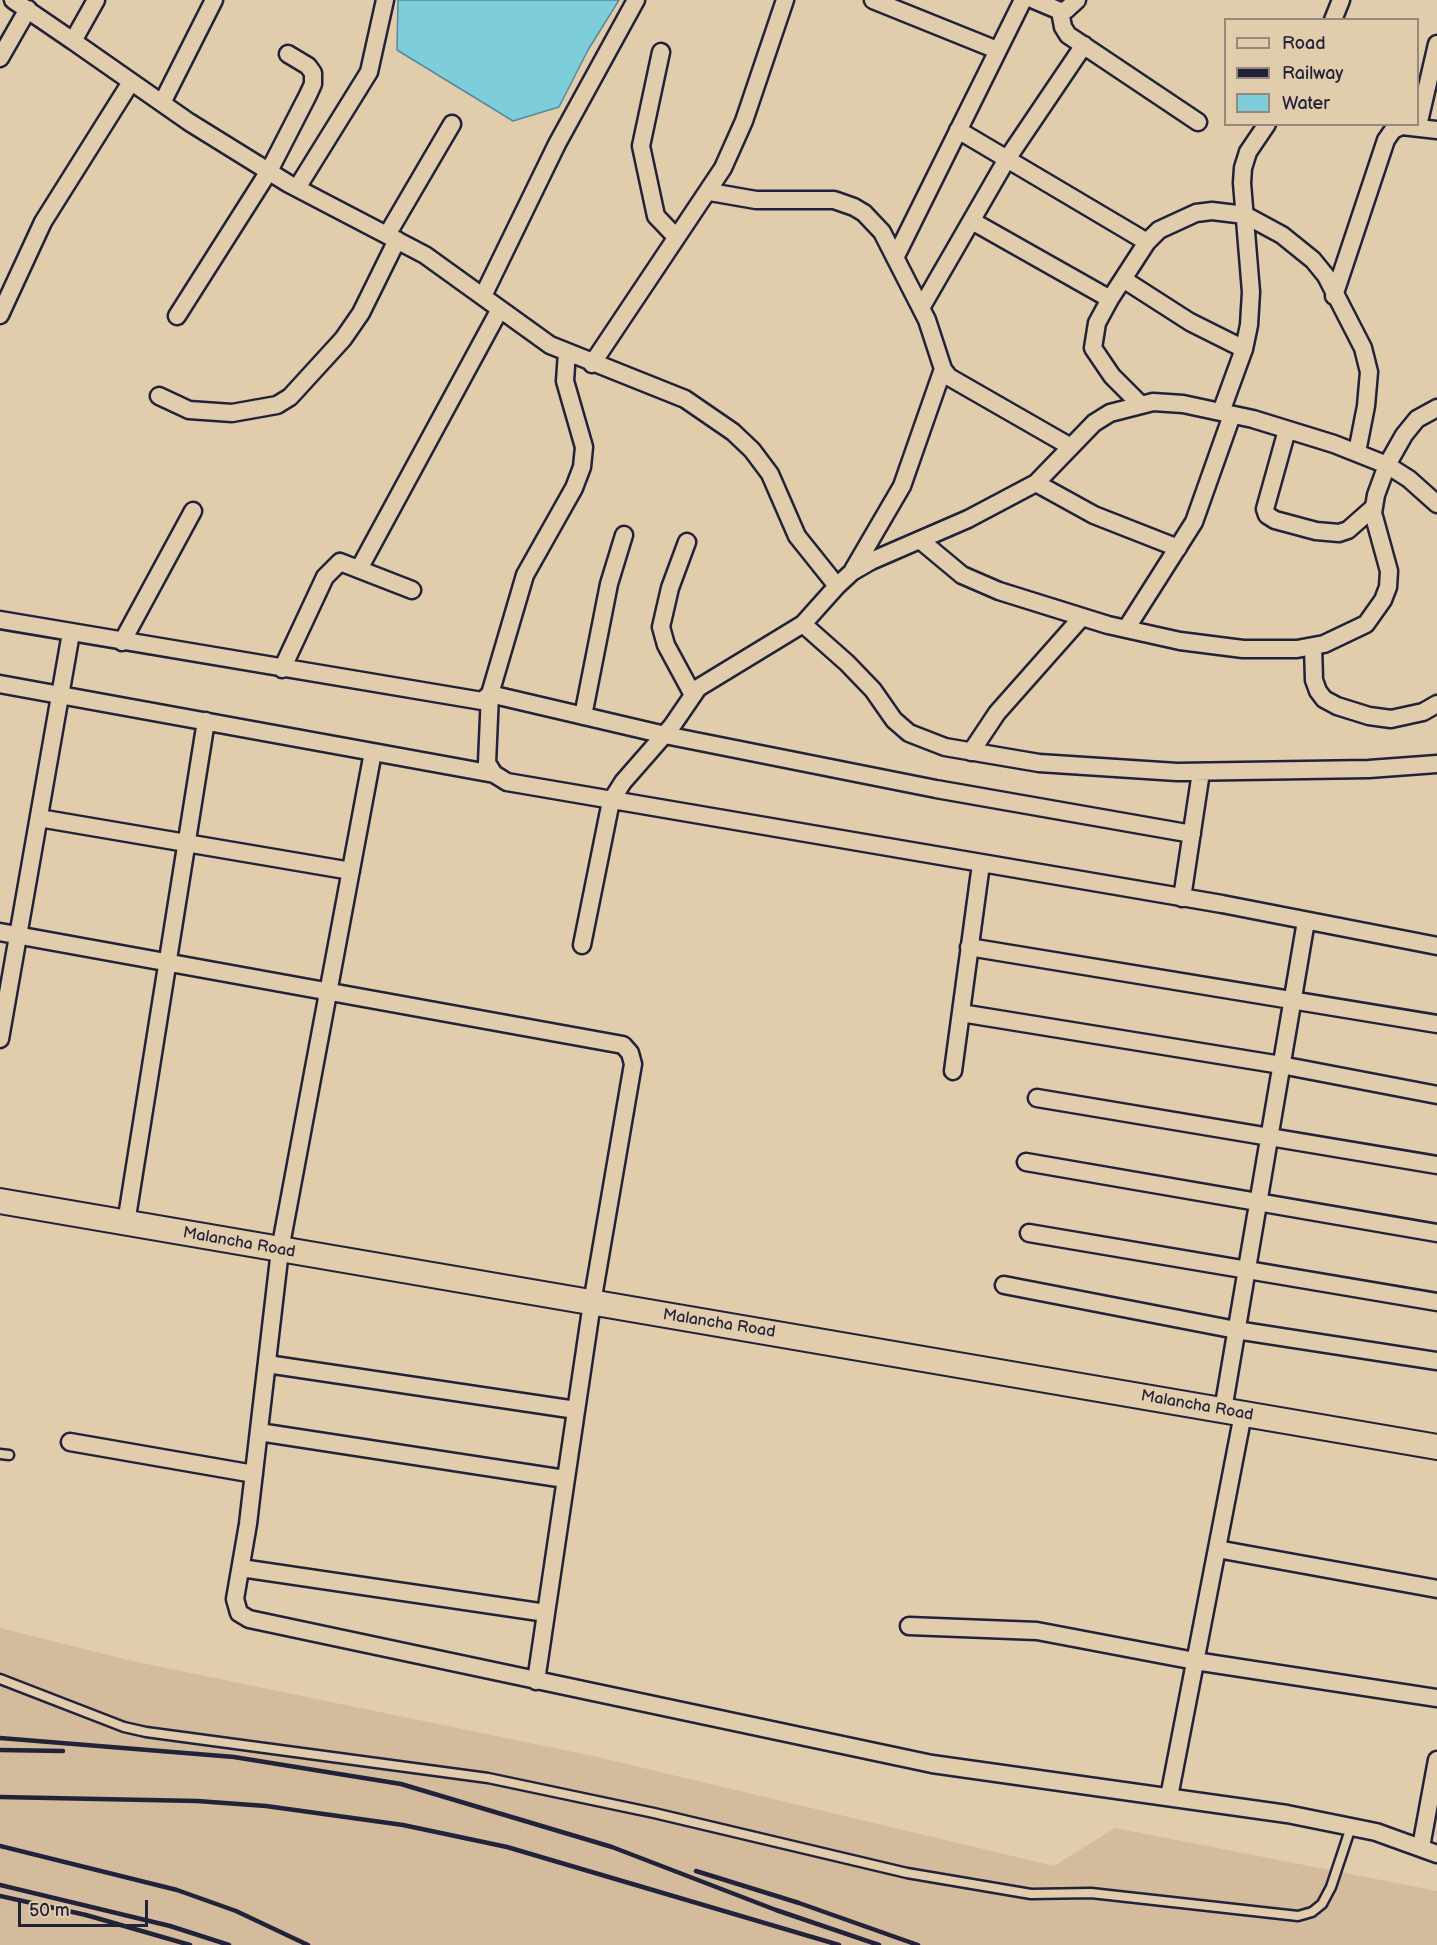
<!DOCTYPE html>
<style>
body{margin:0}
#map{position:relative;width:1437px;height:1945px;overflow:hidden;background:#e1ccab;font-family:"Balsamiq Sans",sans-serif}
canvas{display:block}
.legend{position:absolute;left:1224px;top:18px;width:195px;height:108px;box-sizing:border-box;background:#e1ccab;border:2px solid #95887e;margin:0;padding:8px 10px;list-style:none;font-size:18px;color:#22223b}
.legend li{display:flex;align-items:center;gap:12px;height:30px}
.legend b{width:30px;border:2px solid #95887e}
.scale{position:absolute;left:18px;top:1900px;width:130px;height:27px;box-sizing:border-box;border:3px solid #22223b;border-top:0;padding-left:8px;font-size:18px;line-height:21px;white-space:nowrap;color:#22223b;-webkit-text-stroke:4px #e1ccab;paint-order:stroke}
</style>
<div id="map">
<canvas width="1437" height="1945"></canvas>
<ul class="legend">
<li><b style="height:8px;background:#e1ccab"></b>Road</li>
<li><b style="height:8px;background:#22223b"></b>Railway</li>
<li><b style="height:16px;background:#7ecddb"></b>Water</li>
</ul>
<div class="scale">50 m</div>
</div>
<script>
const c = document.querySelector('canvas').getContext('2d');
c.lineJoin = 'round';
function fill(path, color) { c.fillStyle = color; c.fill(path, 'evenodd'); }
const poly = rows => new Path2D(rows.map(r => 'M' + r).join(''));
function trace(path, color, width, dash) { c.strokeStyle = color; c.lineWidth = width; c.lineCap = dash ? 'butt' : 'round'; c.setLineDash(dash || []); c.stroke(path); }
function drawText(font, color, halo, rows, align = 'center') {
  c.font = font + ' "Balsamiq Sans",sans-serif'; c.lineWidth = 4.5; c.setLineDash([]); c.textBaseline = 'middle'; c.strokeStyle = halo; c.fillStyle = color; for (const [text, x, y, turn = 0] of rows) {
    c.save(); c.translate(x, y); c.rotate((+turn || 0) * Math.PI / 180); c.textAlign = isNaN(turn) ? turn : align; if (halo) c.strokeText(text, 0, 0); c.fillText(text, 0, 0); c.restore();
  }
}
fill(poly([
 [0,1628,132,1661,593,1756,1054,1866,1115,1828,1437,1891,1437,1945,0,1945]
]), '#d3bb9c');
const water = poly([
 [398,0,619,0,588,50,559,107,513,121,397,50,398,0]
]);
fill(water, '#7ecddb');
trace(water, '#59899b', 1.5);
const lane = poly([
 [0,1454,9,1455],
 [0,1679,124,1727,146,1732,488,1778,654,1813,907,1873,1031,1894,1091,1893,1298,1916,1312,1912,1322,1904,1331,1887,1351,1827]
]);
const street = poly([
 [13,0,73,41],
 [96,0,73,41,189,122,289,184,425,255,550,345,685,399,733,432,752,450,770,474,797,536,837,586,803,624,847,663,873,690,894,720,909,733,945,747,1039,763,1177,772,1369,769,1437,764],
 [873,0,997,50],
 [1034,0,1060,11,1066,10,1077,0],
 [1060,11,1063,27,1068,35,1198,122],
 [1333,20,1341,0],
 [661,52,641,146,656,216,676,237],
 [0,58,28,9],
 [162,103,214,0],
 [1418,126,1437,44],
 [958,130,1147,242],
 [297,188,369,72,385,0],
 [710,192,756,200,834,200,854,207,864,213,882,232,927,320,943,369,949,377,1071,447],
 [972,221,1110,299],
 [387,235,452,124],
 [895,258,1023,0],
 [1123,279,1190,322,1244,349],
 [483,296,557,144,636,0],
 [1334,296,1386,140,1393,130,1402,126,1437,130],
 [921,308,1007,159,1084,45],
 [0,315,43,222,131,82],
 [177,316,269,171,308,95,313,84,313,73,308,66,288,54],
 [592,364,723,168,744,121,785,0],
 [159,396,189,410,232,413,277,405,290,397,343,339,361,313,397,240],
 [1140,404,1112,376,1093,348,1097,323,1110,299,1147,242,1159,230,1196,213,1212,211,1245,215,1282,235,1313,260,1326,276,1363,348,1369,372,1366,406,1357,452],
 [1221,412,1244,349,1249,325,1251,292,1242,183,1243,168,1248,152,1267,124],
 [1287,430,1265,509,1267,515,1275,520,1316,531,1339,533,1348,530,1374,507],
 [1036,483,1094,515,1178,548],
 [920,540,962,575,999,591,1108,625,1180,641,1243,649,1297,649,1324,644,1366,624,1383,600,1388,587,1389,571,1373,513,1376,495,1387,465,1404,435,1417,419,1437,408],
 [687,542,670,588,661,627,666,645,693,695],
 [359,569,500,309],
 [853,570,902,486,943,369],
 [837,586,852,572,871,561,968,519,1036,483,1094,423,1110,413,1153,402,1183,404,1253,419,1334,444,1387,465,1409,479,1437,504],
 [0,620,482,701,490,694,525,575,574,488,582,467,584,447,565,381,567,352],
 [1126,629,1194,522,1232,415],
 [122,642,193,511],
 [1313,646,1314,680,1318,691,1324,699,1337,706,1369,716,1391,719,1423,712,1437,704],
 [282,669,325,577,340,562,412,590],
 [0,684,494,774],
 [583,716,609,584,624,535],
 [373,752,280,1250,248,1524,235,1599,239,1613,249,1619,932,1764,1287,1814,1376,1832,1437,1854],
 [971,752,997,713,1082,617],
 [39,818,351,871],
 [1192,834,936,789,665,735,490,694,487,763,494,774,507,782,1222,904,1437,946],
 [1182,898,1201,772],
 [0,932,612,1043,623,1045,630,1053,633,1064,592,1303,536,1681],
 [582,945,611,801,623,782,672,726,698,688,803,624],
 [969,947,1437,1024],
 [961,1013,1281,1065,1437,1095],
 [0,1039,71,633],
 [953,1071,981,864],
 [1037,1098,1437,1165],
 [1026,1162,1437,1233],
 [126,1223,206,721],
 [1029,1233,1437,1302],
 [1004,1285,1236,1330,1437,1361],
 [267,1364,576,1410],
 [1223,1410,1306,921],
 [259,1432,565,1479],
 [70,1442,254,1474],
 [1217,1549,1437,1589],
 [241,1568,546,1613],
 [909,1626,1037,1631,1195,1661,1437,1698],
 [1169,1797,1243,1414],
 [1421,1847,1437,1760]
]);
const secondary = poly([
 [0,1201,1437,1447]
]);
trace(lane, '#22223b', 13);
trace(street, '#22223b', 21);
trace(secondary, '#22223b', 28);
trace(lane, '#e1ccab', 8);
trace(street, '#e1ccab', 16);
trace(secondary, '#e1ccab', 24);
trace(poly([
 [0,1738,234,1757,401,1784,612,1847,776,1910,879,1945],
 [0,1750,63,1751],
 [0,1797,197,1801,266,1806,403,1825,507,1847,839,1945],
 [0,1846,177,1890,236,1911,308,1945],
 [696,1871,799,1903,918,1945],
 [0,1885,170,1926,229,1945],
 [0,1896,86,1915,190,1945]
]), '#22223b', 4.5);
drawText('16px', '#22223b', '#e1ccab', [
 ["Malancha Road",239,1243,10],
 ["Malancha Road",719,1324,9],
 ["Malancha Road",1197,1406,10]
]);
</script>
